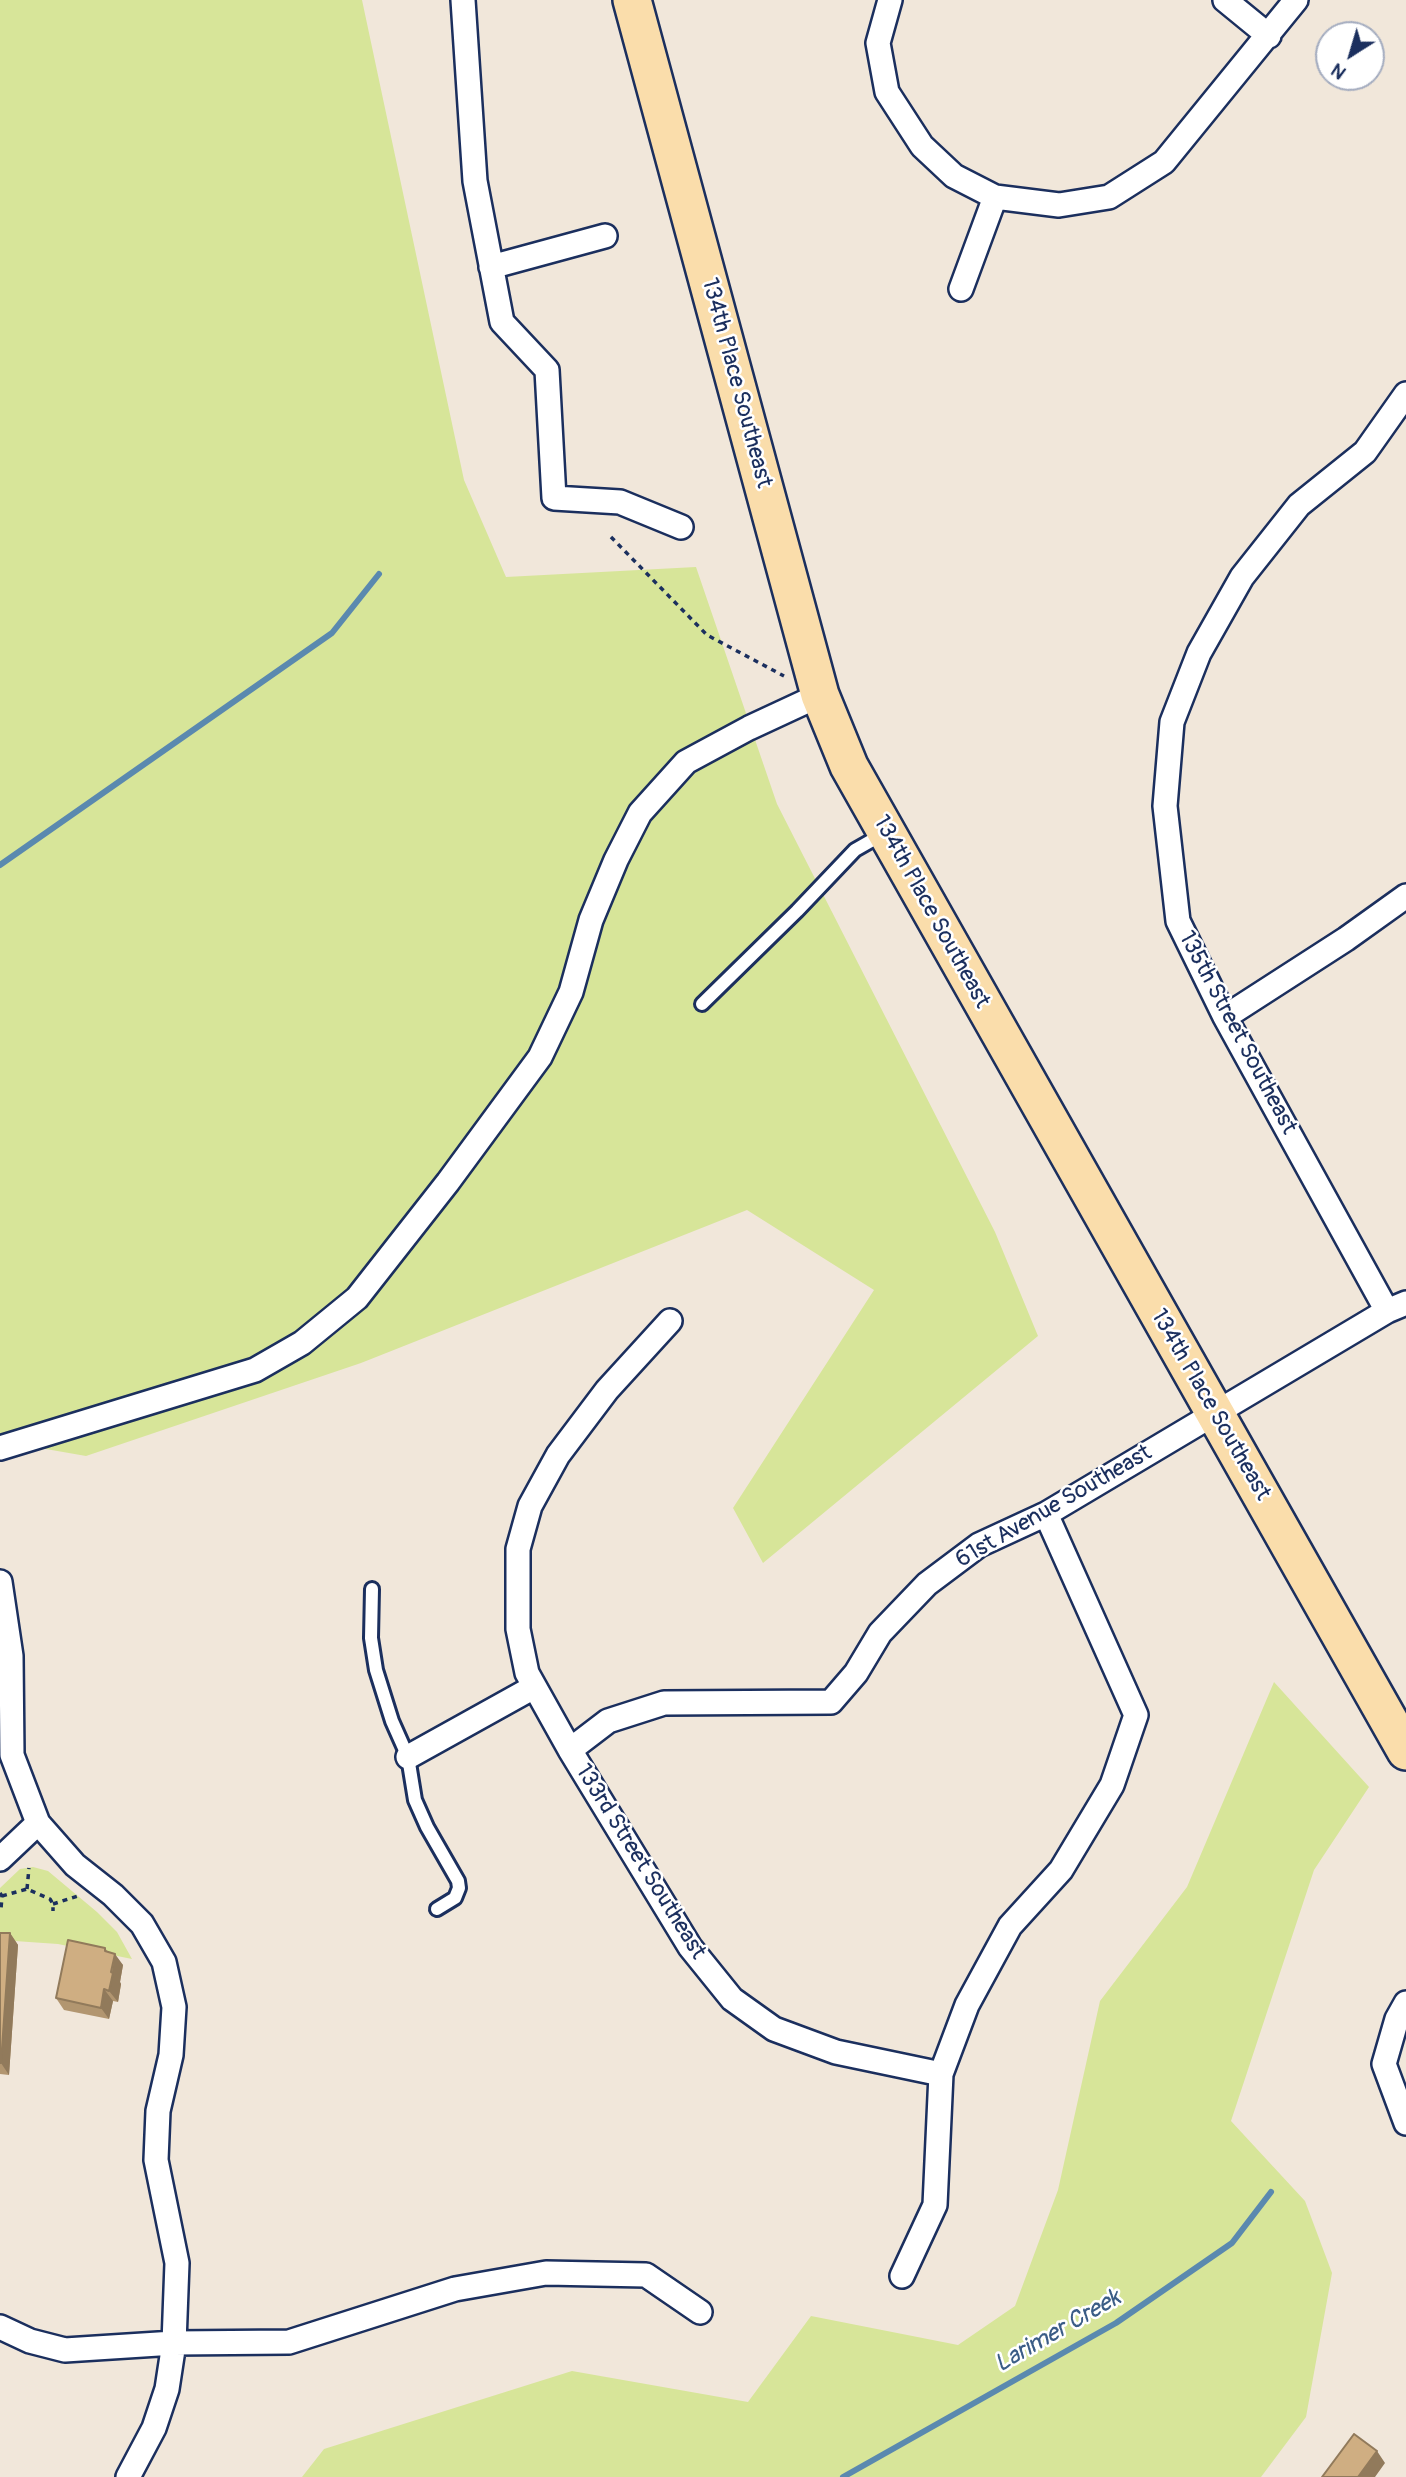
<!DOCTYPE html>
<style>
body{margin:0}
#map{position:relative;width:1406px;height:2477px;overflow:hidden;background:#f1e7da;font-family:Pangolin,sans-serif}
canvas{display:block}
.north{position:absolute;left:1315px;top:21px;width:70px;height:70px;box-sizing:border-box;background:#fff;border:2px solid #a4acbf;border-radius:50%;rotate:217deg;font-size:19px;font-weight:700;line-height:28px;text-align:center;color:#1b2f5e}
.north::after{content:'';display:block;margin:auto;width:24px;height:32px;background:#1b2f5e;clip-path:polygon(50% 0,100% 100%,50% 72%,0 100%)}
</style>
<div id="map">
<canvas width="1406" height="2477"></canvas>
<div class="north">N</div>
</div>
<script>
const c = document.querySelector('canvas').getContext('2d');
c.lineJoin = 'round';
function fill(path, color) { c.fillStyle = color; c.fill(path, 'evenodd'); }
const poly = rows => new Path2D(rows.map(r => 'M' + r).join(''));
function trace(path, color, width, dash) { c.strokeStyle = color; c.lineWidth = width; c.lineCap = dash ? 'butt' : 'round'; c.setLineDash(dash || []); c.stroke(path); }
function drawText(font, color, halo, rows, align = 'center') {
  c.font = font + ' Pangolin,sans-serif'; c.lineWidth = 5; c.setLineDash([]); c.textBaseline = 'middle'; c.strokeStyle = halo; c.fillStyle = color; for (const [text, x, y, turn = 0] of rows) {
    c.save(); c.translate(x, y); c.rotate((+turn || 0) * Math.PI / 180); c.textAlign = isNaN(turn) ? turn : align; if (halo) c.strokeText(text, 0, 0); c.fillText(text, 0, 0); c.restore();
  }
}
fill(poly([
 [0,0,362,0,464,480,506,577,696,567,777,804,995,1232,1038,1336,763,1563,733,1508,874,1290,747,1210,361,1363,86,1456,0,1441],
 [1274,1682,1369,1787,1314,1870,1231,2121,1305,2201,1332,2273,1306,2417,1261,2477,302,2477,324,2449,572,2371,748,2402,811,2316,958,2345,1015,2306,1058,2190,1100,2001,1187,1887],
 [33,1867,48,1871,97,1912,117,1932,132,1959,58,1944,0,1940,0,1888,20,1869]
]), '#d7e599');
trace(poly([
 [0,865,332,633,379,574],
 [843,2477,1116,2323,1232,2243,1271,2192]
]), '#5a89af', 6);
const lane = poly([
 [702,1004,797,911,855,850,883,834],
 [372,1589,371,1638,376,1670,392,1721,408,1757,415,1800,427,1827,458,1881,459,1888,455,1898,437,1909]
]);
const street = poly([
 [463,0,475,181,502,322,547,370,554,498,620,502,681,527],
 [890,0,878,43,887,92,922,146,954,176,995,197,1059,205,1109,197,1164,162,1296,0],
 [1225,0,1269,36],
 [491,267,605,236],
 [961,289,995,197],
 [1225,1017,1346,939,1406,896],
 [1387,1311,1225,1017,1178,921,1165,806,1172,722,1199,653,1242,577,1299,505,1365,452,1406,394],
 [670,1321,607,1390,558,1455,530,1506,518,1549,518,1629,527,1673,570,1750,690,1947,732,1999,774,2029,836,2052,941,2074],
 [0,1448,255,1370,302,1343,357,1298,448,1182,540,1057,571,992,591,920,616,860,640,813,686,762,749,728,820,695],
 [0,1582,11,1656,12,1755,38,1823,75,1865,113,1895,142,1924,164,1962,174,2007,171,2055,158,2111,156,2160,177,2263,174,2343,167,2389,154,2428,128,2477],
 [570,1750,608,1721,664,1703,831,1702,856,1673,880,1633,927,1584,979,1545,1046,1514,1387,1311,1406,1303],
 [408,1757,534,1687],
 [0,1859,38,1823],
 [1406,2003,1397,2019,1384,2064,1406,2123],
 [902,2276,935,2205,941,2074,967,2005,1010,1926,1061,1870,1112,1785,1136,1715,1046,1514],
 [0,2327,30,2341,65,2350,174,2343,289,2342,455,2289,546,2273,646,2275,700,2312]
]);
const primary = poly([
 [632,0,820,695,849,766,1406,1751]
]);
trace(lane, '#1b2f5e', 18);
trace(street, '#1b2f5e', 28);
trace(primary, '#1b2f5e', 42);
trace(poly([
 [611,537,707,635,784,676],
 [27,1889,29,1868],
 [0,1893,2,1896,1,1909],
 [2,1896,27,1889,50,1899,53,1904,53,1911],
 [53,1904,78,1896]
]), '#1b2f5e', 3.5, [5, 5]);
trace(lane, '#fff', 12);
trace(street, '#fff', 23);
trace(primary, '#faddab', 37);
fill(poly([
 [0,1933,10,1933,18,1945,9,2075,0,2074],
 [105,1948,108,1952,123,1965,120,1982,121,1984,118,2002,113,2001,109,2019,64,2010,56,1998]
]), '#b29670');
fill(poly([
 [10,1933,18,1945,9,2075,1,2063],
 [115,1954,123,1965,120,1982,121,1984,118,2002,109,1991],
 [104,1989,113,2001,109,2019,101,2008],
 [1377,2451,1385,2463,1375,2477,1358,2477]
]), '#917a5b');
const building = poly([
 [0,1933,10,1933,1,2063,0,2063,0,1933],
 [68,1940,105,1948,105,1951,115,1954,111,1972,113,1973,109,1991,104,1989,101,2008,56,1998,68,1940],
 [1354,2434,1377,2451,1358,2477,1322,2477,1354,2434]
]);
fill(building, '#cfae82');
trace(building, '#917a5b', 2);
drawText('23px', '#1b2f5e', '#fff', [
 ["134th Place Southeast",736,383,75],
 ["134th Place Southeast",931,912,61],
 ["135th Street Southeast",1237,1033,62],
 ["134th Place Southeast",1210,1405,60],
 ["61st Avenue Southeast",1054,1507,-30],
 ["133rd Street Southeast",640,1862,58]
]);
drawText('italic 24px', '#3a5c86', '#fff', [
 ["Larimer Creek",1058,2332,-30]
]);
</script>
